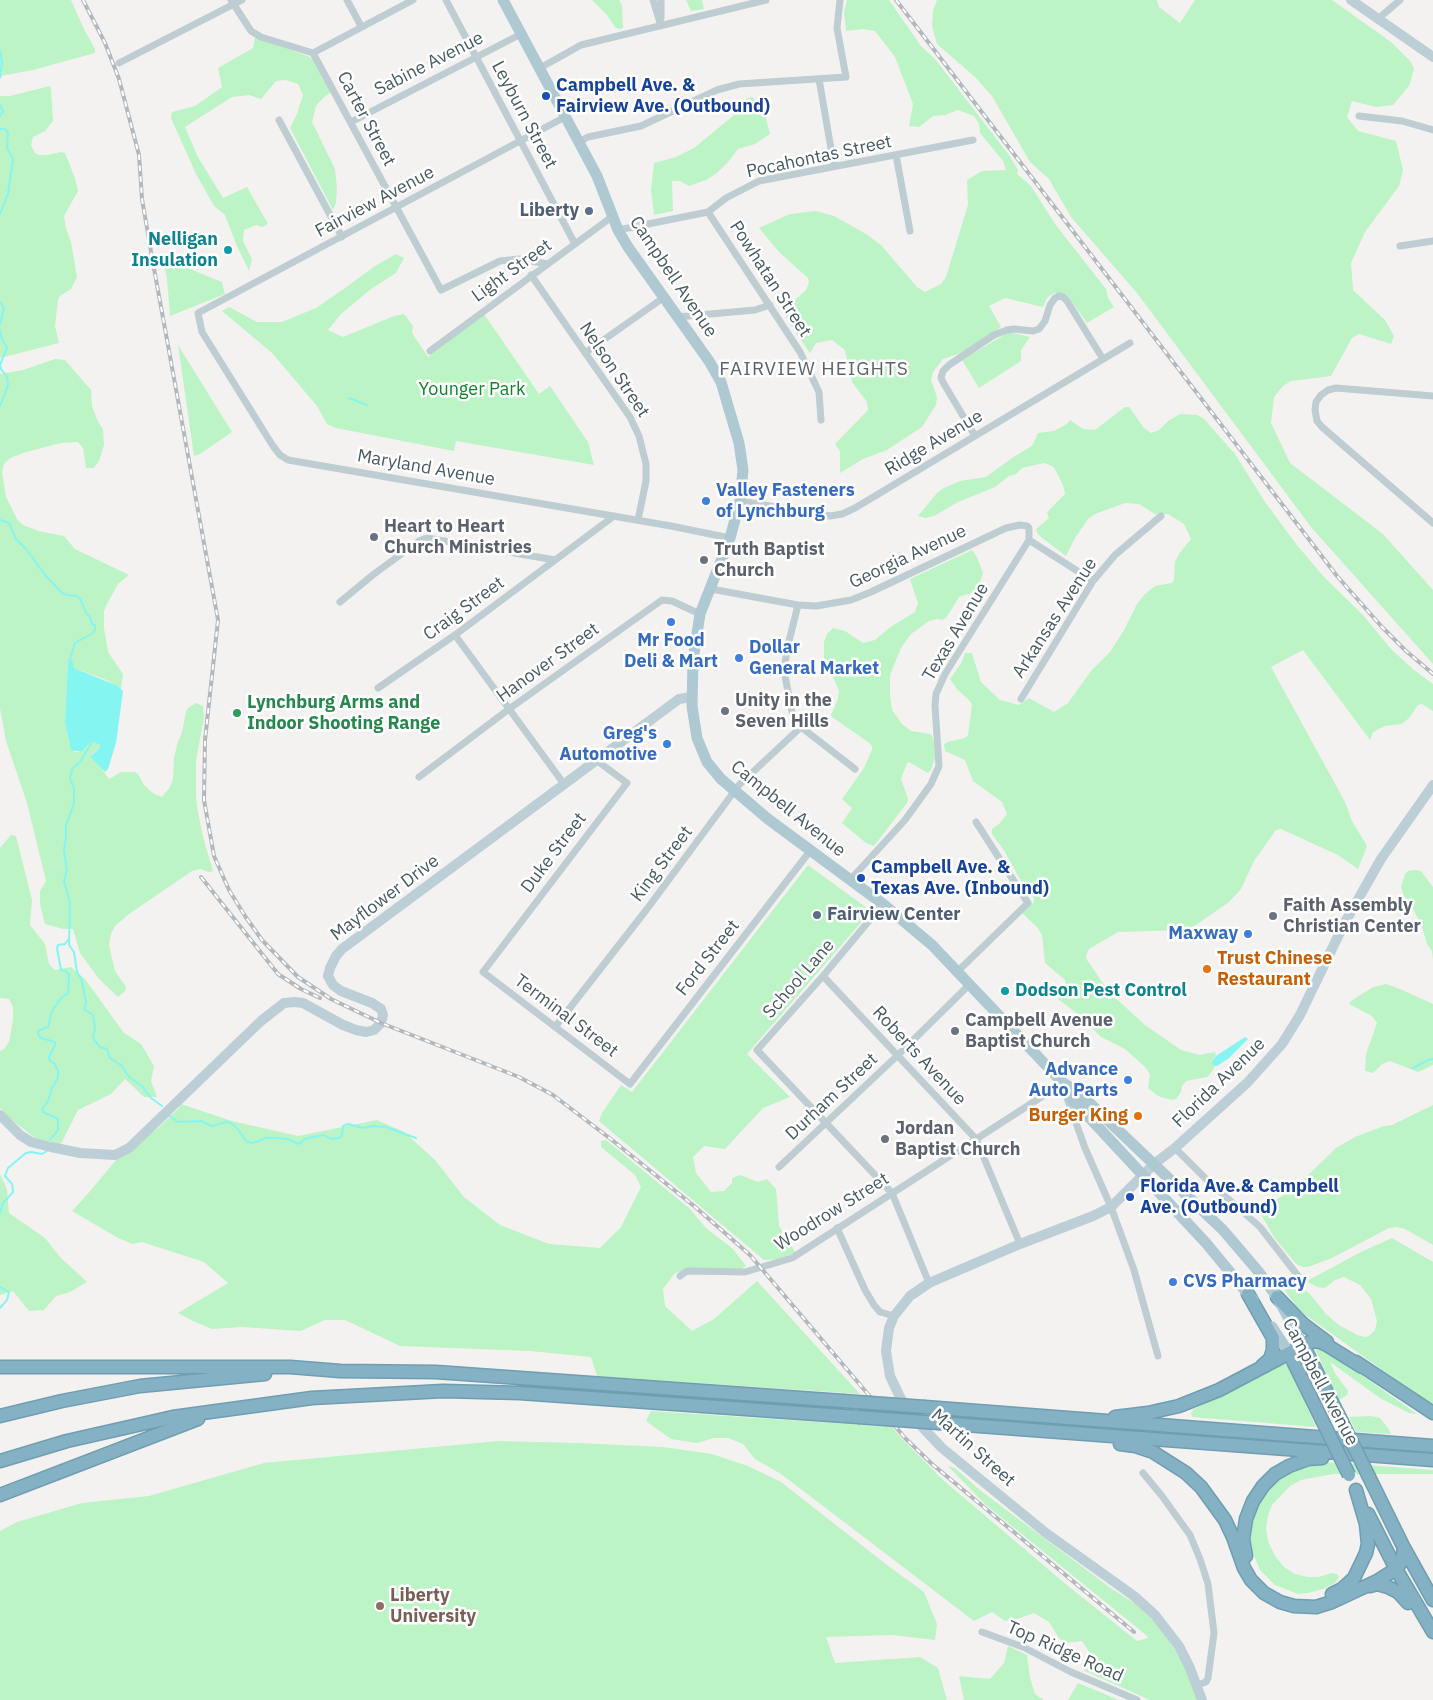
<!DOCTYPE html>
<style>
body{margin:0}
canvas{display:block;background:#f4f1f1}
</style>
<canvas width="1433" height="1700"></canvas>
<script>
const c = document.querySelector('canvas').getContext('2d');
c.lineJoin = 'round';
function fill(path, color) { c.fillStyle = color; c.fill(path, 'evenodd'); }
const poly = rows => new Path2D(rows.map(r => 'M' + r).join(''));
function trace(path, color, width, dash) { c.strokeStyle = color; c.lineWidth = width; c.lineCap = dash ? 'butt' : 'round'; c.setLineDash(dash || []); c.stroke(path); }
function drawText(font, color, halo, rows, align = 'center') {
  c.font = font + ' "IBM Plex Sans",sans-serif'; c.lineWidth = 5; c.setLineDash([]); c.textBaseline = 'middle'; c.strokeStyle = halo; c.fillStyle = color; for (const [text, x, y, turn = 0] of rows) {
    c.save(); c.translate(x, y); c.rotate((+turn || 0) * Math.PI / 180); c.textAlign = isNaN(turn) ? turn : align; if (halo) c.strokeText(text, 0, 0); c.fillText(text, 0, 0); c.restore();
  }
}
fill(poly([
 [0,0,71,0,84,29,95,49,95,53,33,70,0,76],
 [592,0,619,0,622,6,623,28,619,29,615,27,607,15],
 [686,0,702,0,704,9,691,11],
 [847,0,889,0,921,46,935,59,1009,155,1018,170,1017,174,1031,186,1055,224,1106,289,1108,298,1114,307,1087,323,1069,298,1063,293,1054,293,1047,298,1043,307,1005,298,989,306,1001,327,967,351,943,359,933,372,931,380,937,397,936,405,922,427,887,450,863,459,840,473,840,451,835,444,868,410,867,402,852,382,845,350,832,340,816,343,810,353,789,323,786,316,787,307,806,290,809,283,808,278,780,253,759,228,790,214,816,211,834,216,866,234,881,245,917,287,925,292,941,284,946,277,968,205,967,180,982,171,1006,170,1003,161,980,133,979,124,974,116,958,110,945,115,933,116,919,127,909,126,913,104,895,57,875,31,862,29,846,31,844,12],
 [937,0,1157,0,1159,7,1180,23,1195,0,1332,0,1391,42,1410,61,1414,69,1409,86,1393,105,1376,107,1352,101,1347,117,1358,131,1396,141,1403,170,1399,186,1365,232,1351,263,1353,290,1385,320,1394,336,1391,344,1359,334,1352,338,1331,376,1291,381,1283,386,1274,397,1271,423,1290,463,1383,534,1433,590,1433,664,1311,527,1137,293,1071,217,1049,179,1030,162,992,96,975,77,937,44,932,26,933,10],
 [255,37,310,57,315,61,331,92,323,98,316,106,312,122,335,169,337,188,336,203,333,210,290,128,297,114,303,95,298,84,286,80,276,81,261,99,249,95,232,97,185,127,198,157,223,198,247,187,268,224,262,227,256,225,244,230,243,241,252,259,249,271,237,246,225,215,214,206,196,174,171,118,172,112,195,106,222,87,218,68,253,48],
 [50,86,51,89,53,121,45,131,33,137,31,145,35,153,39,155,47,155,61,152,65,153,75,178,78,191,64,216,66,229,71,242,77,277,71,289,60,296,58,300,55,326,59,343,0,358,0,96,10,96],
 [752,97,759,104,766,118,770,134,755,144,738,149,728,162,717,173,706,180,689,186,680,181,672,181,673,211,654,215,651,190,654,163,676,157,694,148,733,116,744,100],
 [396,254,404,258,396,273,371,289,341,314,328,330,343,337,394,316,404,314,413,326,412,333,428,357,484,314,539,394,550,386,588,442,594,465,456,441,454,451,336,428,327,424,317,406,272,353,222,311,229,307,257,322,282,322,316,308,345,288,375,266],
 [163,258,222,282,225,294,170,316,167,279],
 [1009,332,1030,337,1021,350,1021,361,979,388,962,360],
 [178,345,232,432,200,454,194,456],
 [55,359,65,360,91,390,92,406,98,422,103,429,104,445,99,461,94,468,86,468,83,448,78,442,61,443,26,452,10,458,4,464,2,472,6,497,17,519,23,525,38,531,64,536,75,549,129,575,118,584,107,604,104,611,104,628,108,652,123,674,121,688,104,679,74,668,68,659,65,724,70,746,75,752,82,752,91,741,100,745,100,747,98,750,91,754,109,779,121,772,135,772,138,774,144,785,154,794,162,797,170,787,173,779,174,758,177,745,182,732,186,712,188,708,196,703,203,706,204,718,196,760,196,795,197,807,203,837,213,871,209,872,200,869,192,871,129,914,115,926,111,934,109,945,115,971,126,987,125,991,118,997,99,979,80,953,73,929,63,929,45,924,40,904,40,891,46,881,27,803,6,741,0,708,0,374,23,370],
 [1125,407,1129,407,1144,428,1151,433,1159,430,1168,421,1180,414,1197,415,1204,419,1235,454,1265,502,1296,544,1324,577,1363,615,1392,650,1414,670,1433,684,1433,711,1422,704,1418,705,1409,718,1402,724,1385,726,1373,732,1370,740,1303,650,1271,667,1345,802,1352,821,1367,846,1358,869,1338,855,1281,829,1276,830,1254,861,1241,889,1229,902,1193,927,1181,930,1118,932,1089,949,1086,956,1087,960,1109,992,1145,1025,1181,1050,1200,1055,1215,1052,1216,1056,1213,1059,1213,1066,1215,1067,1210,1074,1207,1077,1186,1081,1182,1086,1181,1092,1176,1099,1172,1100,1158,1096,1148,1088,1150,1074,1145,1067,1125,1049,1101,1037,1079,1015,1058,999,1066,984,1065,980,1045,963,1042,935,1037,927,1022,913,1034,902,1034,898,1018,876,1005,852,992,834,992,829,999,824,1007,814,1002,802,973,781,965,760,945,751,944,744,948,742,965,738,968,735,972,705,970,701,957,689,950,679,962,662,965,653,972,653,981,682,1000,700,1019,705,1029,698,1054,712,1068,703,1091,671,1110,652,1124,630,1137,604,1145,594,1155,586,1172,583,1174,580,1175,562,1179,554,1191,539,1184,524,1168,514,1155,514,1139,504,1125,503,1095,514,1088,519,1075,538,1066,556,1041,537,1037,533,1036,529,1049,518,1047,513,1050,509,1065,494,1063,485,1055,469,1052,466,1044,463,1022,468,1016,474,1009,476,995,487,958,502,934,516,926,518,918,516,937,493,944,488,960,481,986,477,1012,458,1030,447,1033,444,1038,433,1054,431,1067,424,1070,420,1083,429,1095,430],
 [972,550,977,557,983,573,978,588,971,593,959,597,946,618,942,620,937,619,929,621,911,634,901,648,890,675,890,694,892,710,902,724,911,731,931,734,934,742,935,758,931,770,928,773,909,762,907,763,901,779,908,799,907,803,874,846,866,843,842,823,852,808,842,799,864,768,872,750,872,746,868,742,832,717,831,715,838,699,839,691,834,679,824,666,824,642,827,634,833,628,845,631,863,643,875,640,889,628,915,612,918,603,910,579],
 [11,835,16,836,32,900,30,925,45,944,49,964,55,970,71,967,85,979,124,1033,141,1044,154,1066,151,1081,157,1097,144,1097,125,1079,111,1094,78,1110,61,1144,35,1138,7,1116,0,1108,0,1051,4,1049,9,1042,13,1020,13,1007,9,999,0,998,0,848],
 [808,865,871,911,747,1054,790,1097,763,1108,725,1149,704,1146,693,1157,696,1173,711,1192,724,1191,732,1183,732,1178,740,1175,758,1182,767,1179,776,1189,779,1226,795,1252,780,1259,764,1260,599,1121,602,1113,621,1085,632,1092],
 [1416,870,1421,871,1433,887,1433,960,1432,951,1427,944,1422,927,1414,911,1403,894,1401,886,1405,874,1408,871],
 [1386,984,1400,989,1433,1004,1433,1065,1418,1072,1390,1061,1382,1064,1373,1073,1365,1071,1366,1054,1377,1023,1372,1016,1349,1004,1351,1001,1373,987],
 [181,1104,232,1121,298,1136,377,1120,404,1132,435,1160,464,1197,500,1225,549,1244,600,1248,621,1227,641,1187,635,1175,601,1147,601,1141,606,1140,690,1209,706,1228,733,1249,746,1266,741,1269,695,1268,675,1273,663,1289,665,1306,692,1331,714,1319,757,1281,860,1394,597,1376,591,1357,530,1351,400,1346,345,1320,325,1320,301,1331,242,1327,212,1329,193,1321,178,1313,228,1283,204,1262,142,1242,132,1244,118,1238,72,1211,92,1189,116,1160,159,1127,179,1108],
 [1433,1105,1433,1245,1405,1229,1397,1227,1389,1228,1332,1258,1308,1267,1303,1267,1296,1264,1274,1237,1259,1211,1296,1187,1336,1148,1355,1137,1384,1126,1392,1125],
 [0,1158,0,1174,7,1189,9,1213,45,1238,60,1257,87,1282,70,1292,56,1296,44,1310,29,1311,13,1291,0,1295],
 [1392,1238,1433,1262,1433,1404,1420,1397,1307,1316,1297,1307,1284,1289,1285,1285,1288,1282,1296,1283,1310,1294,1326,1314,1339,1325,1357,1335,1365,1337,1369,1336,1375,1330,1377,1321,1371,1299,1360,1285,1344,1277,1335,1280,1325,1288,1317,1287,1307,1281,1361,1252],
 [1314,1347,1323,1348,1417,1414,1409,1413,1380,1398,1330,1362,1335,1373,1348,1391,1347,1395,1339,1400],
 [1284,1364,1288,1366,1290,1369,1316,1427,1192,1417,1191,1413,1194,1409],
 [651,1411,892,1427,901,1438,943,1480,1068,1586,1137,1641,1148,1638,1146,1635,986,1505,948,1466,955,1468,981,1491,1112,1589,1136,1604,1160,1627,1177,1653,1192,1679,1197,1700,1150,1700,1085,1671,1090,1653,1082,1641,1065,1643,1059,1638,1049,1622,1034,1613,1020,1618,1005,1621,992,1612,974,1621,781,1474,755,1459,743,1444,728,1438,714,1438,697,1443,671,1439,646,1421],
 [1371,1416,1380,1418,1388,1428,1391,1434,1356,1432,1349,1417],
 [498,1441,578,1443,663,1447,712,1454,748,1466,781,1482,887,1565,924,1592,937,1624,935,1640,892,1635,826,1637,835,1663,920,1657,938,1668,947,1700,0,1700,0,1531,17,1522,82,1503,149,1496,264,1463],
 [1326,1462,1433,1470,1433,1474,1333,1474,1301,1480,1290,1486,1272,1505,1268,1516,1266,1528,1268,1541,1275,1556,1284,1567,1295,1574,1308,1577,1318,1577,1332,1573,1337,1574,1339,1577,1335,1583,1323,1589,1308,1593,1298,1594,1275,1585,1260,1570,1253,1553,1250,1538,1252,1514,1258,1503,1269,1487,1284,1475,1302,1466],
 [1008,1646,1027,1655,1030,1678,1035,1694,1044,1700,964,1700,959,1676,990,1679,1004,1663],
 [1078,1683,1119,1700,1068,1700]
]), '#bcf4c5');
fill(poly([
 [68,659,72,660,74,668,118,686,123,691,116,743,108,769,105,772,90,756,98,750,100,747,100,745,91,741,82,752,71,750,65,724],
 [1245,1037,1248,1039,1228,1059,1217,1066,1213,1066,1212,1062,1216,1056]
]), '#85f5f2');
trace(poly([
 [0,51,2,62,0,78],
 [0,105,3,111,0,116],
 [0,129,5,129,8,132,7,148,13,159,8,194,0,214],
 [0,302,4,308,0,324],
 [0,330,1,337,7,348,0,365,1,369,7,377,8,385,0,406],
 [349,398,367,405],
 [0,520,9,523,16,539,26,549,46,576,61,592,66,595,77,596,80,598,86,613,90,617,92,624,95,625,95,629,93,633,75,643,70,659],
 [92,742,80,762,72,769,70,779,74,788,74,803,66,825,66,838,64,850,67,870,64,881,70,903,69,945,74,952,77,972,82,981,86,1003,84,1009,93,1015,95,1028,93,1036,95,1041,100,1047,107,1049,110,1058,121,1065,129,1077,142,1086,151,1098,162,1106],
 [1413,1068,1428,1060,1433,1059],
 [170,1116,178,1122,201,1121,212,1126,226,1122,231,1123,236,1127,247,1142,253,1143,266,1138,275,1138,288,1139,299,1144,305,1139,313,1137,324,1135,331,1139,339,1138,342,1135,343,1126,348,1124,363,1128,373,1126,386,1127,416,1138],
 [50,1140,58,1130,58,1119,43,1112,42,1109,48,1101,52,1088,58,1078,58,1071,55,1064,50,1061,49,1057,55,1045,55,1042,41,1038,39,1036,38,1032,40,1030,48,1027,52,1011,62,997,68,993,69,975,67,972,61,970,57,948,58,945,65,944,68,940],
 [0,1213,3,1203,13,1192,12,1184,5,1176,8,1168,26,1153,31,1152,42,1154,47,1151],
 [0,1287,9,1292,7,1300,0,1308]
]), '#85f5f2', 2);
const highway = poly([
 [1248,1294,1273,1338,1273,1350,1270,1359,1262,1366],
 [1277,1297,1303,1324,1327,1342],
 [1303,1345,1342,1422],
 [1289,1353,1322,1420],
 [1356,1362,1433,1413],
 [0,1367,290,1367,340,1371,436,1372,843,1401],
 [925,1407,1433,1446],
 [0,1416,62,1401,140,1386,265,1374],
 [1115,1417,1148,1413,1179,1406,1219,1390,1310,1342,1318,1341,1325,1344,1362,1367],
 [939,1423,1433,1460],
 [1120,1444,1135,1446,1153,1452,1186,1473,1201,1487,1225,1520,1233,1537,1244,1568,1251,1580,1264,1593,1280,1602,1294,1606,1316,1607,1332,1602,1377,1581,1396,1569,1402,1561,1404,1548],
 [0,1461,67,1441,173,1417,312,1398,443,1391,520,1393,858,1417],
 [1369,1477,1404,1548,1433,1600],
 [0,1495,198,1419],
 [1368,1514,1396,1569,1433,1632],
 [1246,1556,1243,1539,1246,1519,1253,1501,1263,1486,1275,1474,1289,1466,1308,1459,1322,1458],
 [1370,1586,1377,1584,1388,1587,1398,1592,1408,1603],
 [1332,1594,1342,1589,1354,1578,1366,1553,1368,1544,1366,1524,1356,1490]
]);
trace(highway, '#6f9eb0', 15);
trace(poly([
 [231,0,251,31,261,37,313,53,441,290,500,261,519,259,548,264],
 [347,0,361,26],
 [446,0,575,244],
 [653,0,661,26],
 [661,0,661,18],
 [1379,18,1400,0],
 [313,53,413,0],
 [119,63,242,0],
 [540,68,581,45,766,0],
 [819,79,834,166],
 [1359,116,1402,121,1433,130],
 [565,117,198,313,202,332,273,446,280,455,288,460,671,526,730,538],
 [279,120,342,237],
 [351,122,521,34],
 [579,142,588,137,641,126,717,90,739,84,846,77,837,28,840,0],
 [896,155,910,231],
 [708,212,800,352,819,392,821,420],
 [618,230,708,212,726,198,759,181,973,140],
 [1400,246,1433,241],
 [531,275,630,417,639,436,646,464,646,481,638,520],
 [677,317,755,310,770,305],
 [430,351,613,216],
 [585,353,663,298],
 [1433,396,1336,388,1328,390,1321,395,1316,402,1315,410,1317,421,1322,427,1433,523],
 [975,436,944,384,941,378,943,371,949,365,994,335,1007,330,1014,329,1033,331,1039,329,1045,321,1050,305,1055,298,1059,296,1063,297,1067,301,1103,359],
 [740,501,830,516,842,514,855,508,1130,343],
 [1029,540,1093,581],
 [711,589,798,605,816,606,851,600,871,592,1006,528,1020,525,1027,526,1029,528,1029,540,945,674,936,694,935,706,939,766,931,784,905,820,850,880],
 [340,602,374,574,419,541,427,538,555,560],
 [798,605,787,649,784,671,792,712,801,727,855,769],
 [455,635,564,784],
 [378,688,455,635,614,516],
 [1021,699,1093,581,1115,555,1161,516],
 [596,760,627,783,483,972,630,1084,810,851],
 [419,777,509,709,662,600,672,601,700,614],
 [883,904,823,976,757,1050,892,1193,929,1283],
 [957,972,1028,903,976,822],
 [823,976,976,1139,1020,1244],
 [555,1027,647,909,739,785,801,727],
 [1066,1095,1085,1148,1111,1207,1134,1270,1158,1356],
 [1175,1148,1208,1181,1260,1227,1302,1281],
 [779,1167,898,1055,969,985],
 [837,1228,865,1290,874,1305,880,1312,894,1316],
 [680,1276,687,1271,745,1272,792,1258,1063,1083,1063,1085],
 [1143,1473,1162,1496,1190,1535,1200,1559,1208,1584,1214,1633,1208,1678,1206,1682,1197,1685],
 [982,1632,1023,1647,1071,1672,1137,1700]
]), '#bdcdd2', 7);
trace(poly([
 [1351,0,1433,57],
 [0,1115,20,1135,31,1142,51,1147,80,1153,115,1155,129,1148,261,1021,284,1003,294,1002,303,1003,343,1025,356,1030,366,1032,374,1030,381,1023,383,1015,381,1009,372,1003,341,991,333,985,328,976,330,968,336,956,342,949,679,699,691,697],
 [1202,1700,1190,1668,1179,1646,1155,1615,1134,1596,1046,1533,942,1448,910,1414,899,1395,890,1376,886,1351,889,1328,894,1316,910,1296,929,1283,1020,1244,1093,1216,1111,1207,1154,1164,1175,1148,1248,1082,1282,1044,1300,1015,1344,924,1381,859,1433,785]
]), '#bdcfd6', 10);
trace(poly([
 [503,0,597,176,618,230,628,247,709,361,721,382,739,443,743,470,740,501,730,538,700,614,693,660,692,706,697,738,707,762,721,779,768,819,883,904,932,945,1063,1083,1072,1099,1206,1243,1253,1300],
 [1063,1083,1077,1091,1223,1230,1258,1271,1277,1297,1303,1345],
 [1272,1327,1289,1353]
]), '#aec9d2', 11);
trace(highway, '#84b2c4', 12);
const rail = poly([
 [83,0,105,43,119,79,139,155,142,199,153,263,218,620,205,740,204,800,214,856,229,890,245,916,262,940,298,977,331,999,381,1023,519,1077,553,1095,612,1140,694,1206,750,1255,884,1413,905,1438,932,1464,1134,1632],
 [896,0,1337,576,1382,627,1406,651,1433,674],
 [201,877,278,974,301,989,320,998]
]);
trace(rail, '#b2b8bc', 4);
trace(rail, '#fff', 2, [5.5]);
const highwayBridge = poly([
 [843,1401,925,1407],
 [858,1417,939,1423],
 [1322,1420,1349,1475],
 [1342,1422,1369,1477]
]);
trace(highwayBridge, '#6f9eb0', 15, []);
trace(highwayBridge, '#84b2c4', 12);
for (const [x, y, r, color] of [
 [546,96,5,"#1a4fb4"],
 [589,211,5,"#5c6f8a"],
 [228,250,5,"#0f9aa8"],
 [706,501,5,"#3f7fe0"],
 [374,537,5,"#6b7280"],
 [704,560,5,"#6b7280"],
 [671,622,5,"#3f7fe0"],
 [739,658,5,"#3f7fe0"],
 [725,711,5,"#6b7280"],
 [237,713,5,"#2e9e5b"],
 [667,744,5,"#3f7fe0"],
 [861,878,5,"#1a4fb4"],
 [817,915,5,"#5c6f8a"],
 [1273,916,5,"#6b7280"],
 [1248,934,5,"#3f7fe0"],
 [1207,969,5,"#e8710a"],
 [1005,991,5,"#0f9aa8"],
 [955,1031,5,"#6b7280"],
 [1128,1080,5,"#3f7fe0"],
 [1138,1116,5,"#e8710a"],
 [885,1139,5,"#6b7280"],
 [1130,1197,5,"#1a4fb4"],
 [1173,1282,5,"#3f7fe0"],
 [380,1606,5,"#8d6e63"]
]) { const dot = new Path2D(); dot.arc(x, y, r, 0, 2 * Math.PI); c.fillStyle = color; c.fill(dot); trace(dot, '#fff', 2); }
drawText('18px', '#475b61', '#fff', [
 ["Sabine Avenue",429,64,-27],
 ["Leyburn Street",524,115,62],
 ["Carter Street",366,119,62],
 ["Pocahontas Street",819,157,-12],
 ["Fairview Avenue",375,202,-28],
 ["Light Street",512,271,-36],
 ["Campbell Avenue",673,277,56],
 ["Powhatan Street",770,279,57],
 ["Nelson Street",614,370,56],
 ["Ridge Avenue",934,443,-31],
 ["Maryland Avenue",426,468,10],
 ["Georgia Avenue",908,557,-25],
 ["Craig Street",464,609,-36],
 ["Arkansas Avenue",1055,618,-57],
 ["Texas Avenue",956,632,-59],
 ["Hanover Street",548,663,-36],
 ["Campbell Avenue",788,809,39],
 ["Duke Street",554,853,-53],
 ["King Street",662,864,-53],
 ["Mayflower Drive",385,898,-37],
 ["Ford Street",708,958,-52],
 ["School Lane",799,979,-49],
 ["Terminal Street",566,1016,37],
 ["Roberts Avenue",919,1056,47],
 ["Florida Avenue",1219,1083,-44],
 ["Durham Street",832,1097,-43],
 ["Woodrow Street",832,1212,-32],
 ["Campbell Avenue",1320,1382,62],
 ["Martin Street",973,1448,42],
 ["Top Ridge Road",1065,1652,24]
]);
drawText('bold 18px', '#164399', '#fff', [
 ["Campbell Ave. &",556,86],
 ["Fairview Ave. (Outbound)",556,107],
 ["Campbell Ave. &",871,868],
 ["Texas Ave. (Inbound)",871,889],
 ["Florida Ave.& Campbell",1140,1187],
 ["Ave. (Outbound)",1140,1208]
], 'left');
drawText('bold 18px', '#4e5e75', '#fff', [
 ["Liberty",579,211],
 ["Fairview Center",827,915,"left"]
], 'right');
drawText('bold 18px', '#0d838f', '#fff', [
 ["Nelligan",218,240],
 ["Insulation",218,261],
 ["Dodson Pest Control",1015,991,"left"]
], 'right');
drawText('18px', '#0e852e', '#fff', [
 ["Younger Park",472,390]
]);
drawText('bold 18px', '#366cbe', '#fff', [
 ["Valley Fasteners",716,491],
 ["of Lynchburg",716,512],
 ["Mr Food",671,641,"center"],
 ["Deli & Mart",671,662,"center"],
 ["Dollar",749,648],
 ["General Market",749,669],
 ["Greg's",657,734,"right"],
 ["Automotive",657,755,"right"],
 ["Maxway",1238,934,"right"],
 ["Advance",1118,1070,"right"],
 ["Auto Parts",1118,1091,"right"],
 ["CVS Pharmacy",1183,1282]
], 'left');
drawText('bold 18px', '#5b616d', '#fff', [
 ["Heart to Heart",384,527],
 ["Church Ministries",384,548],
 ["Truth Baptist",714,550],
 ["Church",714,571],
 ["Unity in the",735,701],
 ["Seven Hills",735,722],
 ["Faith Assembly",1283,906],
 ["Christian Center",1283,927],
 ["Campbell Avenue",965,1021],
 ["Baptist Church",965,1042],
 ["Jordan",895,1129],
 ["Baptist Church",895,1150]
], 'left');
drawText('bold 18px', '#27864d', '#fff', [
 ["Lynchburg Arms and",247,703],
 ["Indoor Shooting Range",247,724]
], 'left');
drawText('bold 18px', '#c56008', '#fff', [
 ["Trust Chinese",1217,959],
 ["Restaurant",1217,980],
 ["Burger King",1128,1116,"right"]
], 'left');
drawText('bold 18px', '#785e54', '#fff', [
 ["Liberty",390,1596],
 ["University",390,1617]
], 'left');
c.letterSpacing = '1px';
drawText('19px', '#5d6467', '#fff', [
 ["FAIRVIEW HEIGHTS",814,370]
]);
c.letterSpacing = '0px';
</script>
